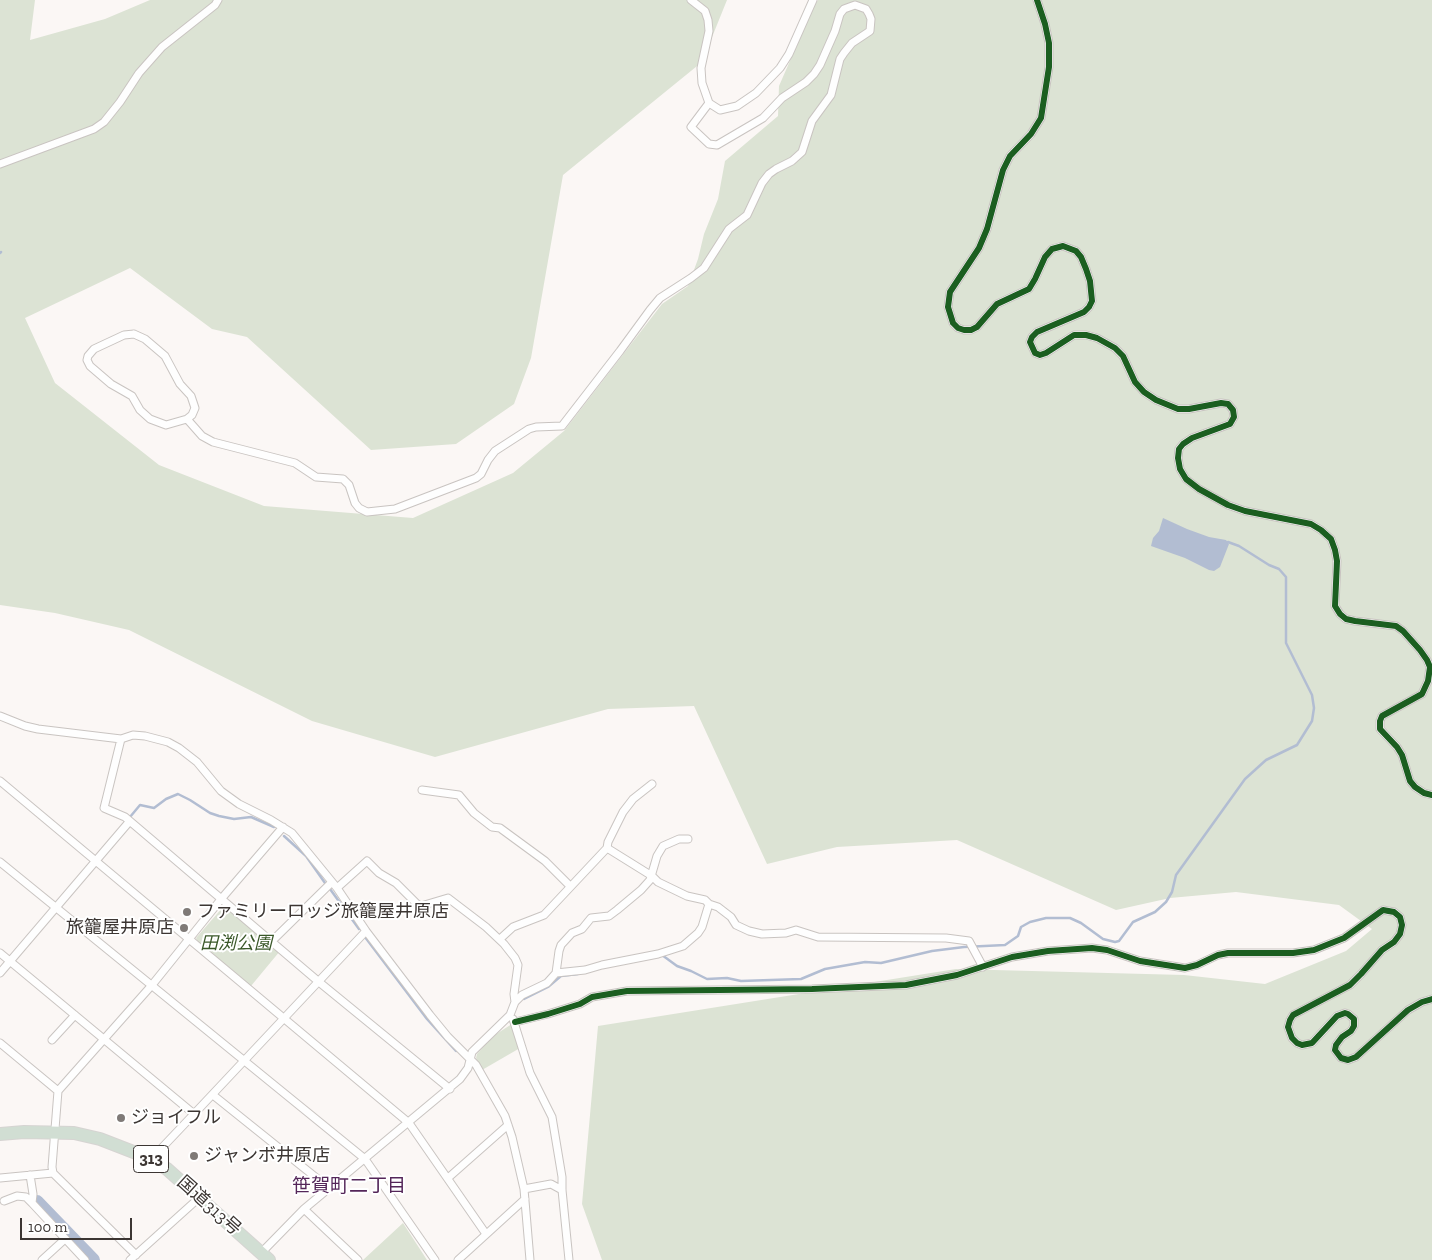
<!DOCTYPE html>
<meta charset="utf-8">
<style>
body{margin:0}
#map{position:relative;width:1432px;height:1260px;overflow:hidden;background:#fbf7f5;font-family:"Zilla Slab",serif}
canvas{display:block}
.scale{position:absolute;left:20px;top:1218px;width:112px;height:22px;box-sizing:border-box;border:2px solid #3c3633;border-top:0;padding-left:6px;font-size:15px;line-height:18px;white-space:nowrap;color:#3c3633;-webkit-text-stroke:4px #fff;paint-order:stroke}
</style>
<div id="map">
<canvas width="1432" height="1260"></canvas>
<div class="scale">100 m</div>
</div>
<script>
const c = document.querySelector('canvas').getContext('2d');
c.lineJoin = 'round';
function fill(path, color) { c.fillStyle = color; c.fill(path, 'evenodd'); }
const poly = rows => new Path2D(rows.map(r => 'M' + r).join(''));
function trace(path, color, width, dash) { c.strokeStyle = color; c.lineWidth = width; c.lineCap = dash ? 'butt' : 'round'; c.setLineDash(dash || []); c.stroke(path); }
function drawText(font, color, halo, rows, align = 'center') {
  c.font = font + ' "Zilla Slab","Noto Sans JP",serif'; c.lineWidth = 4; c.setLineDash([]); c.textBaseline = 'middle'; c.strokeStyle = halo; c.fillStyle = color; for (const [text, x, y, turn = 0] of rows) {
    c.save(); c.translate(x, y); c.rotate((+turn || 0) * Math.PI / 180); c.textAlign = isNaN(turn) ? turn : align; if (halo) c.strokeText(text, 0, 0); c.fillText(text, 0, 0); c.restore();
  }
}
fill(poly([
 [0,0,35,0,30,40,105,19,150,0,727,0,702,62,563,175,531,358,514,404,456,444,371,450,247,337,212,329,130,268,25,318,55,383,159,465,264,506,413,518,513,473,564,431,662,304,688,286,698,259,704,234,718,199,725,161,778,116,779,86,796,47,807,16,818,0,1432,0,1432,1260,602,1260,582,1204,598,1026,956,969,1184,975,1265,984,1346,951,1372,929,1339,905,1236,892,1170,898,1116,910,957,840,837,847,767,864,694,706,608,709,435,757,312,721,129,630,55,613,0,605],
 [223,907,226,907,280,951,251,986,198,942,196,938],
 [512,1024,520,1048,482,1070,476,1058,477,1054,493,1036],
 [403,1223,427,1260,363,1260]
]), '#dce3d4');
fill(poly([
 [1163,518,1187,529,1209,537,1226,540,1229,544,1220,567,1214,571,1209,570,1185,558,1151,546,1153,538,1159,531]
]), '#b2bdd2');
trace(poly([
 [0,253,1,252],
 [130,817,140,805,154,808,166,799,178,794,190,800,210,813,219,816,234,819,251,817,274,827],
 [284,836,306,856,325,883],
 [330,889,359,929],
 [365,937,427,1019,456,1051],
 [662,955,677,966,691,971,707,979,727,978,741,981,801,979,825,969,865,962,881,963,932,951,964,947,1005,945,1018,936,1021,927,1030,922,1046,918,1070,918,1081,923,1103,939,1115,942,1119,941,1133,922,1155,912,1166,902,1172,892,1176,875,1245,779,1266,760,1297,745,1312,721,1314,708,1312,695,1286,643,1286,577,1279,569,1269,565,1239,546,1228,542],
 [524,999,548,987,561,976,578,974]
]), '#b2bdd2', 2.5);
trace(poly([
 [37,1202,93,1260]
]), '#b2bdd2', 14);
const street = poly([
 [691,0,705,11,708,20,709,31,701,68,702,83,709,103,720,110,737,106,756,93,780,68,789,54,813,0],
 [1037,0,1045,24,1049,43,1049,67,1041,118,1031,134,1010,156,1003,170,987,229,979,248,950,292,948,307,953,323,958,328,964,330,971,330,977,327,997,304,1029,289,1035,279,1045,257,1052,249,1063,246,1076,251,1081,257,1086,269,1090,281,1092,301,1089,307,1084,312,1037,332,1032,337,1030,342,1035,353,1040,355,1046,353,1074,335,1086,335,1097,338,1115,348,1123,356,1135,382,1144,392,1156,400,1178,409,1189,409,1221,403,1228,404,1233,410,1234,417,1230,424,1192,438,1183,444,1179,449,1178,458,1180,469,1186,479,1199,489,1228,505,1245,511,1311,524,1321,530,1331,539,1335,550,1337,561,1335,606,1340,614,1346,619,1355,621,1396,626,1403,631,1420,650,1427,660,1430,667,1428,681,1422,694,1382,716,1380,721,1380,729,1397,747,1402,755,1410,781,1415,787,1424,793,1432,795],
 [0,164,94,129,104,122,120,102,139,73,162,47,215,5,218,0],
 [134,334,145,339,165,356,180,384,191,396,195,408,192,415,187,419,166,425,150,419,140,410,132,396,111,384,90,366,87,360,88,356,94,349,124,335,134,334],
 [187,419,202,436,213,442,295,463,316,477,343,479,349,485,355,503,359,508,367,512,395,509,476,478,481,474,488,460,495,451,529,429,536,427,562,426,620,351,650,310,660,298,691,278,704,268,729,229,747,215,762,183,769,174,776,169,792,161,802,152,812,121,831,95,840,59,844,53,852,43,870,31,871,19,869,14,866,9,855,5,844,9,840,14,835,31,820,65,814,74,806,82,782,98,763,118,717,145,709,144,691,127,709,103],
 [0,716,25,726,38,729,121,739,133,735,145,736,168,742,179,748,197,762,221,791,239,804,271,820,292,833,337,888,366,931,430,1015,448,1037,476,1065,505,1116,512,1137,524,1189,530,1260],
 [121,739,104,808,125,817,319,982,450,1089],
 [0,781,409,1123,486,1234],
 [422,790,459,795,474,813,492,827,500,828,545,861,570,886],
 [607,848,652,876,658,882,687,896,705,900,709,904,718,907,731,917,736,925,749,931,762,934,786,933,796,930,818,937,946,938,969,941,983,967],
 [0,862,365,1159,435,1260],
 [500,939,513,927,544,915,607,848,608,842,623,812,633,799,652,784],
 [272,941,332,882],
 [0,953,194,1114],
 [0,973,129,822],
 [556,973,559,951,561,945,572,933,582,929,591,918,609,916,617,910,641,890,650,880,657,856,663,846,679,839,688,839],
 [515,1002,522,995,547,983,556,973,585,970,602,965,658,954,683,946,698,933,702,927,709,904],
 [513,1019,530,1073,552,1117,562,1177,562,1190,569,1260],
 [515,1022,548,1014,580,1004,592,997,627,991,812,989,906,985,957,975,1012,957,1048,951,1092,948,1107,950,1140,961,1185,968,1197,965,1218,955,1228,953,1293,953,1314,950,1344,938,1383,910,1394,912,1400,917,1402,925,1400,934,1394,942,1382,950,1361,974,1350,985,1293,1015,1290,1020,1288,1027,1292,1038,1297,1043,1302,1045,1312,1043,1337,1016,1345,1013,1348,1014,1354,1019,1354,1026,1351,1031,1342,1037,1336,1045,1335,1050,1341,1058,1348,1060,1356,1057,1408,1010,1422,1002,1432,999],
 [52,1040,75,1015],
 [0,1043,58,1091],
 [213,1095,329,1188],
 [149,1158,155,1155,194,1114,366,931],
 [53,1173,52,1167,58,1091,152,985,222,898,283,827],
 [30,1175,33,1194,32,1203,85,1260],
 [0,1178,53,1173,136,1255],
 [448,1178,508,1125],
 [524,1189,551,1184,562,1190],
 [4,1201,17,1196,26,1197,32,1203],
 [304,1209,358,1260],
 [261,1253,304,1209,460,1079,468,1068,472,1052,510,1015,515,1002,514,994,518,965,515,958,504,944,486,927,448,898,421,906,417,904,396,883,379,873,367,861,337,888],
 [42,1260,65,1239],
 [130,1260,200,1197],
 [458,1260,525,1199]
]);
const highway = poly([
 [0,1134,24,1132,74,1133,100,1139,149,1158,167,1169,269,1260]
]);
trace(street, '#c9c4c1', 9);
trace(highway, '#d6d4d2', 14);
trace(street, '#fefefe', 7);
trace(highway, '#d1ded3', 12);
trace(poly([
 [1037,0,1045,24,1049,43,1049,67,1041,118,1031,134,1010,156,1003,170,987,229,979,248,950,292,948,307,953,323,958,328,964,330,971,330,977,327,997,304,1029,289,1035,279,1045,257,1052,249,1063,246,1076,251,1081,257,1086,269,1090,281,1092,301,1089,307,1084,312,1037,332,1032,337,1030,342,1035,353,1040,355,1046,353,1074,335,1086,335,1097,338,1115,348,1123,356,1135,382,1144,392,1156,400,1178,409,1189,409,1221,403,1228,404,1233,410,1234,417,1230,424,1192,438,1183,444,1179,449,1178,458,1180,469,1186,479,1199,489,1228,505,1245,511,1311,524,1321,530,1331,539,1335,550,1337,561,1335,606,1340,614,1346,619,1355,621,1396,626,1403,631,1420,650,1427,660,1430,667,1428,681,1422,694,1382,716,1380,721,1380,729,1397,747,1402,755,1410,781,1415,787,1424,793,1432,795],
 [515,1022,548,1014,580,1004,592,997,627,991,812,989,906,985,957,975,1012,957,1048,951,1092,948,1107,950,1140,961,1185,968,1197,965,1218,955,1228,953,1293,953,1314,950,1344,938,1383,910,1394,912,1400,917,1402,925,1400,934,1394,942,1382,950,1361,974,1350,985,1293,1015,1290,1020,1288,1027,1292,1038,1297,1043,1302,1045,1312,1043,1337,1016,1345,1013,1348,1014,1354,1019,1354,1026,1351,1031,1342,1037,1336,1045,1335,1050,1341,1058,1348,1060,1356,1057,1408,1010,1422,1002,1432,999]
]), '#1b5e20', 6);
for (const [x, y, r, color] of [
 [187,912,5,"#7f7a77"],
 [184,928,5,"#7f7a77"],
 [121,1118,5,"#7f7a77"],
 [194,1156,5,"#7f7a77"]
]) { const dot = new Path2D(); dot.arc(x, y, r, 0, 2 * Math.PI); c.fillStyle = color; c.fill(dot); trace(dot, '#fff', 2); }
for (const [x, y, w] of [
 [151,1159,35]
]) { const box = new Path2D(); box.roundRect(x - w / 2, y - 13.5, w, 27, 4); c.fillStyle = '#fff'; c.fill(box); trace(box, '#3c3633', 1); }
drawText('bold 16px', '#3c3633', null, [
 ["313",151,1159]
]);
drawText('18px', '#3c3633', '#fff', [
 ["ファミリーロッジ旅籠屋井原店",197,912],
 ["旅籠屋井原店",174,928,"right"],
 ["ジョイフル",131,1118],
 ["ジャンボ井原店",204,1156]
], 'left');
drawText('italic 18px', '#3a5829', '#fff', [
 ["田渕公園",236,944]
]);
drawText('18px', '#3c3633', '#fff', [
 ["国道313号",209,1206,42]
]);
drawText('19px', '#542659', '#fff', [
 ["笹賀町二丁目",349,1187]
]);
</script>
